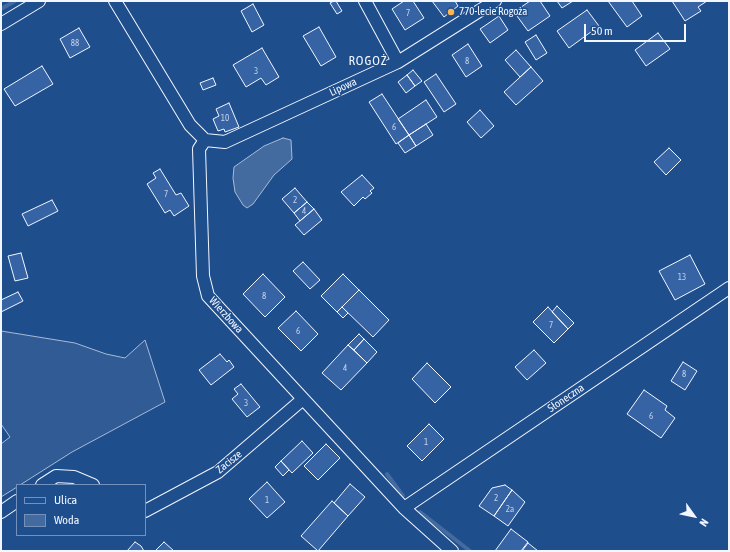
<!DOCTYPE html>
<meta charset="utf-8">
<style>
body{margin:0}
#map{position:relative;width:730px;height:552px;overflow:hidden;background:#1f4e8c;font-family:"Asap Condensed",sans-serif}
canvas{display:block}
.frame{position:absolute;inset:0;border:2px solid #f2f6ff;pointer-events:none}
.legend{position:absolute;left:16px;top:484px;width:130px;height:52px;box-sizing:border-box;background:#1f4e8c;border:1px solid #7391ba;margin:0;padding:5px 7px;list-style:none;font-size:12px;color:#f2f6ff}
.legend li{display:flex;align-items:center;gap:8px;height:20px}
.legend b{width:20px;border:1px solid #7391ba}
.north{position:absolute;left:674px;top:496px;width:40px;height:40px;-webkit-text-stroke:3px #1f4e8c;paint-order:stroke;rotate:123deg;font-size:11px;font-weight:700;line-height:16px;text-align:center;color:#f2f6ff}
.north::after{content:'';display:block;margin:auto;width:14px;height:18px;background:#f2f6ff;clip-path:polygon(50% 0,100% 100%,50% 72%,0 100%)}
.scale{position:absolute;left:584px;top:24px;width:102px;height:18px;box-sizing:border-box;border:2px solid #f2f6ff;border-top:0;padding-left:5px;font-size:12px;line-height:14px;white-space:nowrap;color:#f2f6ff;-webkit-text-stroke:3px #1f4e8c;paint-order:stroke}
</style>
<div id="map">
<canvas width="730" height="552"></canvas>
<div class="frame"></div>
<ul class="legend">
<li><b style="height:5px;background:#1f4e8c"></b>Ulica</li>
<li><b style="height:11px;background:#446ba0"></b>Woda</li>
</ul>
<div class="north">N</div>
<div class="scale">50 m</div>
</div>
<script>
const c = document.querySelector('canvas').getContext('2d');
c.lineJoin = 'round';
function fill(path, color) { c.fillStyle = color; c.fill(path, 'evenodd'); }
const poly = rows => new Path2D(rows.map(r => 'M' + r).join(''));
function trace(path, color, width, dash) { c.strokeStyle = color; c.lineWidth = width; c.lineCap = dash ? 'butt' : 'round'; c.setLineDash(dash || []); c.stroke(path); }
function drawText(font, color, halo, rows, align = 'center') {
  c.font = font + ' "Asap Condensed",sans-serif'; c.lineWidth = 3; c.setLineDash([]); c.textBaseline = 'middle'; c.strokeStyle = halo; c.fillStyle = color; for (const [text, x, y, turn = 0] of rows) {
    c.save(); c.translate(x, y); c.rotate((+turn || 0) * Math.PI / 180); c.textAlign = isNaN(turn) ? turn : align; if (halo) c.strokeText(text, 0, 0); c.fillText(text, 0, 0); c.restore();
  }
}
const built = poly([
 [1,331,75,343,106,354,125,358,145,340,165,402,72,452,20,485,17,485,17,487,1,497,1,444,10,437,1,424,1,331]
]);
fill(built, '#305b95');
trace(built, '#a8bbd7', 1);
const water = poly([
 [283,138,291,140,292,159,274,175,253,204,247,208,243,205,235,192,233,178,234,167,264,146,283,138]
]);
fill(water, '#446ba0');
trace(water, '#a8bbd7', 1);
trace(poly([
 [1,9,15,1],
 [387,474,403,496],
 [420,512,470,551]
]), '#446ba0', 4);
const building = poly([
 [334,1,336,1,342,11,337,14,330,3,334,1],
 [404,1,413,1,424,18,405,30,392,9,404,1],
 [432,1,455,1,458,6,444,17,432,1],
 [530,1,540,1,550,16,528,31,514,12,530,1],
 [557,1,573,1,562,8,557,1],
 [608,1,632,1,642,16,627,27,608,1],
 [672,1,707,1,698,7,701,11,685,21,672,1],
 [253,4,264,25,252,32,241,11,253,4],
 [587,10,599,26,569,48,557,31,587,10],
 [499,16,508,30,490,43,480,29,499,16],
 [319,27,336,57,321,66,303,36,319,27],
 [79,28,90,47,70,58,60,39,79,28],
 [658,33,670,49,646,66,635,50,658,33],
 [536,35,547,53,536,60,525,42,536,35],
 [468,44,482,66,466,77,452,55,468,44],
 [262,48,279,77,266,85,261,78,246,87,233,65,262,48],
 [516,50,531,67,520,77,505,60,516,50],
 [42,66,53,84,15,106,4,89,42,66],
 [531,67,543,81,516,105,504,92,531,67],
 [413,70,422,81,415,86,407,75,413,70],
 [436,74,456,104,444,112,424,82,436,74],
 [407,75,415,86,406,93,398,82,407,75],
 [213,78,216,85,203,90,200,83,213,78],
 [382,94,409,135,396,144,369,102,382,94],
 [426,100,437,117,409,135,398,119,426,100],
 [229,103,239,127,225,132,224,129,218,131,213,119,219,116,216,109,229,103],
 [480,110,494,126,481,138,467,122,480,110],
 [426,124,433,135,416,146,409,135,426,124],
 [409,135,416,146,405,153,398,143,409,135],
 [669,148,681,160,666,175,654,162,669,148],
 [160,169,176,195,181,193,189,206,174,216,170,210,165,213,147,184,156,178,153,173,160,169],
 [362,175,374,188,370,191,372,193,365,199,363,197,354,206,341,192,362,175],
 [295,188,307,202,294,213,282,199,295,188],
 [52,200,58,211,28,226,22,214,52,200],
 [307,202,314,209,300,221,294,213,307,202],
 [314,209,322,220,304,235,295,225,314,209],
 [21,253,28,278,15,281,8,256,21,253],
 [690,255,705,284,675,300,659,271,690,255],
 [303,262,320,280,310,289,293,271,303,262],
 [263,274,285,297,265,317,243,294,263,274],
 [343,274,359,290,337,312,321,296,343,274],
 [359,290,389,320,373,337,342,307,359,290],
 [18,292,23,301,1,312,1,300,18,292],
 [557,306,574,323,568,329,552,312,557,306],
 [342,307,348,313,343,318,337,312,342,307],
 [548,307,568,329,554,343,533,322,548,307],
 [296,311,318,334,301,351,278,328,296,311],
 [359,334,364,339,354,350,348,345,359,334],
 [364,339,377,352,367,363,354,350,364,339],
 [348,345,367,363,341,390,322,373,348,345],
 [534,350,546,363,527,380,515,367,534,350],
 [220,354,227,362,229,360,234,367,211,385,199,370,220,354],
 [683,362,697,371,685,390,671,381,683,362],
 [427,363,451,387,435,403,412,379,427,363],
 [241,384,260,407,247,417,232,399,238,394,234,389,241,384],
 [644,390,667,406,665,410,675,418,661,438,627,414,644,390],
 [429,424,444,439,422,461,407,446,429,424],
 [302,441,313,453,292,473,281,461,302,441],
 [326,444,340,458,318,480,304,466,326,444],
 [281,461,289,470,283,476,275,467,281,461],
 [267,482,285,502,267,518,249,499,267,482],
 [350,484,365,497,348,516,334,503,350,484],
 [505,485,512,490,494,516,479,506,492,488,505,485],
 [512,490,525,502,508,526,494,516,512,490],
 [332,501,348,516,318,551,301,536,332,501],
 [511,529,528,542,521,551,495,551,511,529],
 [135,542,141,546,144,551,127,551,135,542],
 [164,542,174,551,155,551,164,542],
 [528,543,538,551,522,551,528,543]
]);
fill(building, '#3563a3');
trace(building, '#f2f6ff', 1);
const minor = poly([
 [115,1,190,125,205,140],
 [365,1,398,62],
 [1,24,39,1],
 [205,140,199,149,203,276,208,296,404,508,452,551],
 [205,140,225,142,398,62,495,1],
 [42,485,56,476,74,477,93,485],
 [404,508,729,288],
 [145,511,218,472,303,399],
 [1,512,17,501]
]);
trace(minor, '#f2f6ff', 14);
trace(minor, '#1f4e8c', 12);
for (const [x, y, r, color] of [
 [451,12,4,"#ffb74d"]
]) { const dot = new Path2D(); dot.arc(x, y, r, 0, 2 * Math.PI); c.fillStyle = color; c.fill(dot); trace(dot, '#1f4e8c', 1.5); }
drawText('9px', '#c3d1e8', null, [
 ["7",408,13],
 ["88",75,43],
 ["8",467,61],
 ["3",256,71],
 ["10",225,118],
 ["6",394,127],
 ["7",166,194],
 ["2",295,200],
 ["4",304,211],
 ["13",682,277],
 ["8",264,296],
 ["7",551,325],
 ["6",298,331],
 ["4",345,368],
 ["8",684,374],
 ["3",246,403],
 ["6",651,416],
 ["1",426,442],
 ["2",496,498],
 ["1",267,500],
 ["2a",510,509]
]);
drawText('11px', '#f2f6ff', '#1f4e8c', [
 ["770-lecie Rogoża",459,12]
], 'left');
drawText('11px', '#f2f6ff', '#1f4e8c', [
 ["Lipowa",343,87,-25],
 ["Wierzbowa",226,315,48],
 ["Słoneczna",566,398,-34],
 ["Zacisze",229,462,-39]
]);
c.letterSpacing = '1px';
drawText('13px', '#f2f6ff', '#1f4e8c', [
 ["ROGOŻ",368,61]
]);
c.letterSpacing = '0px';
</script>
